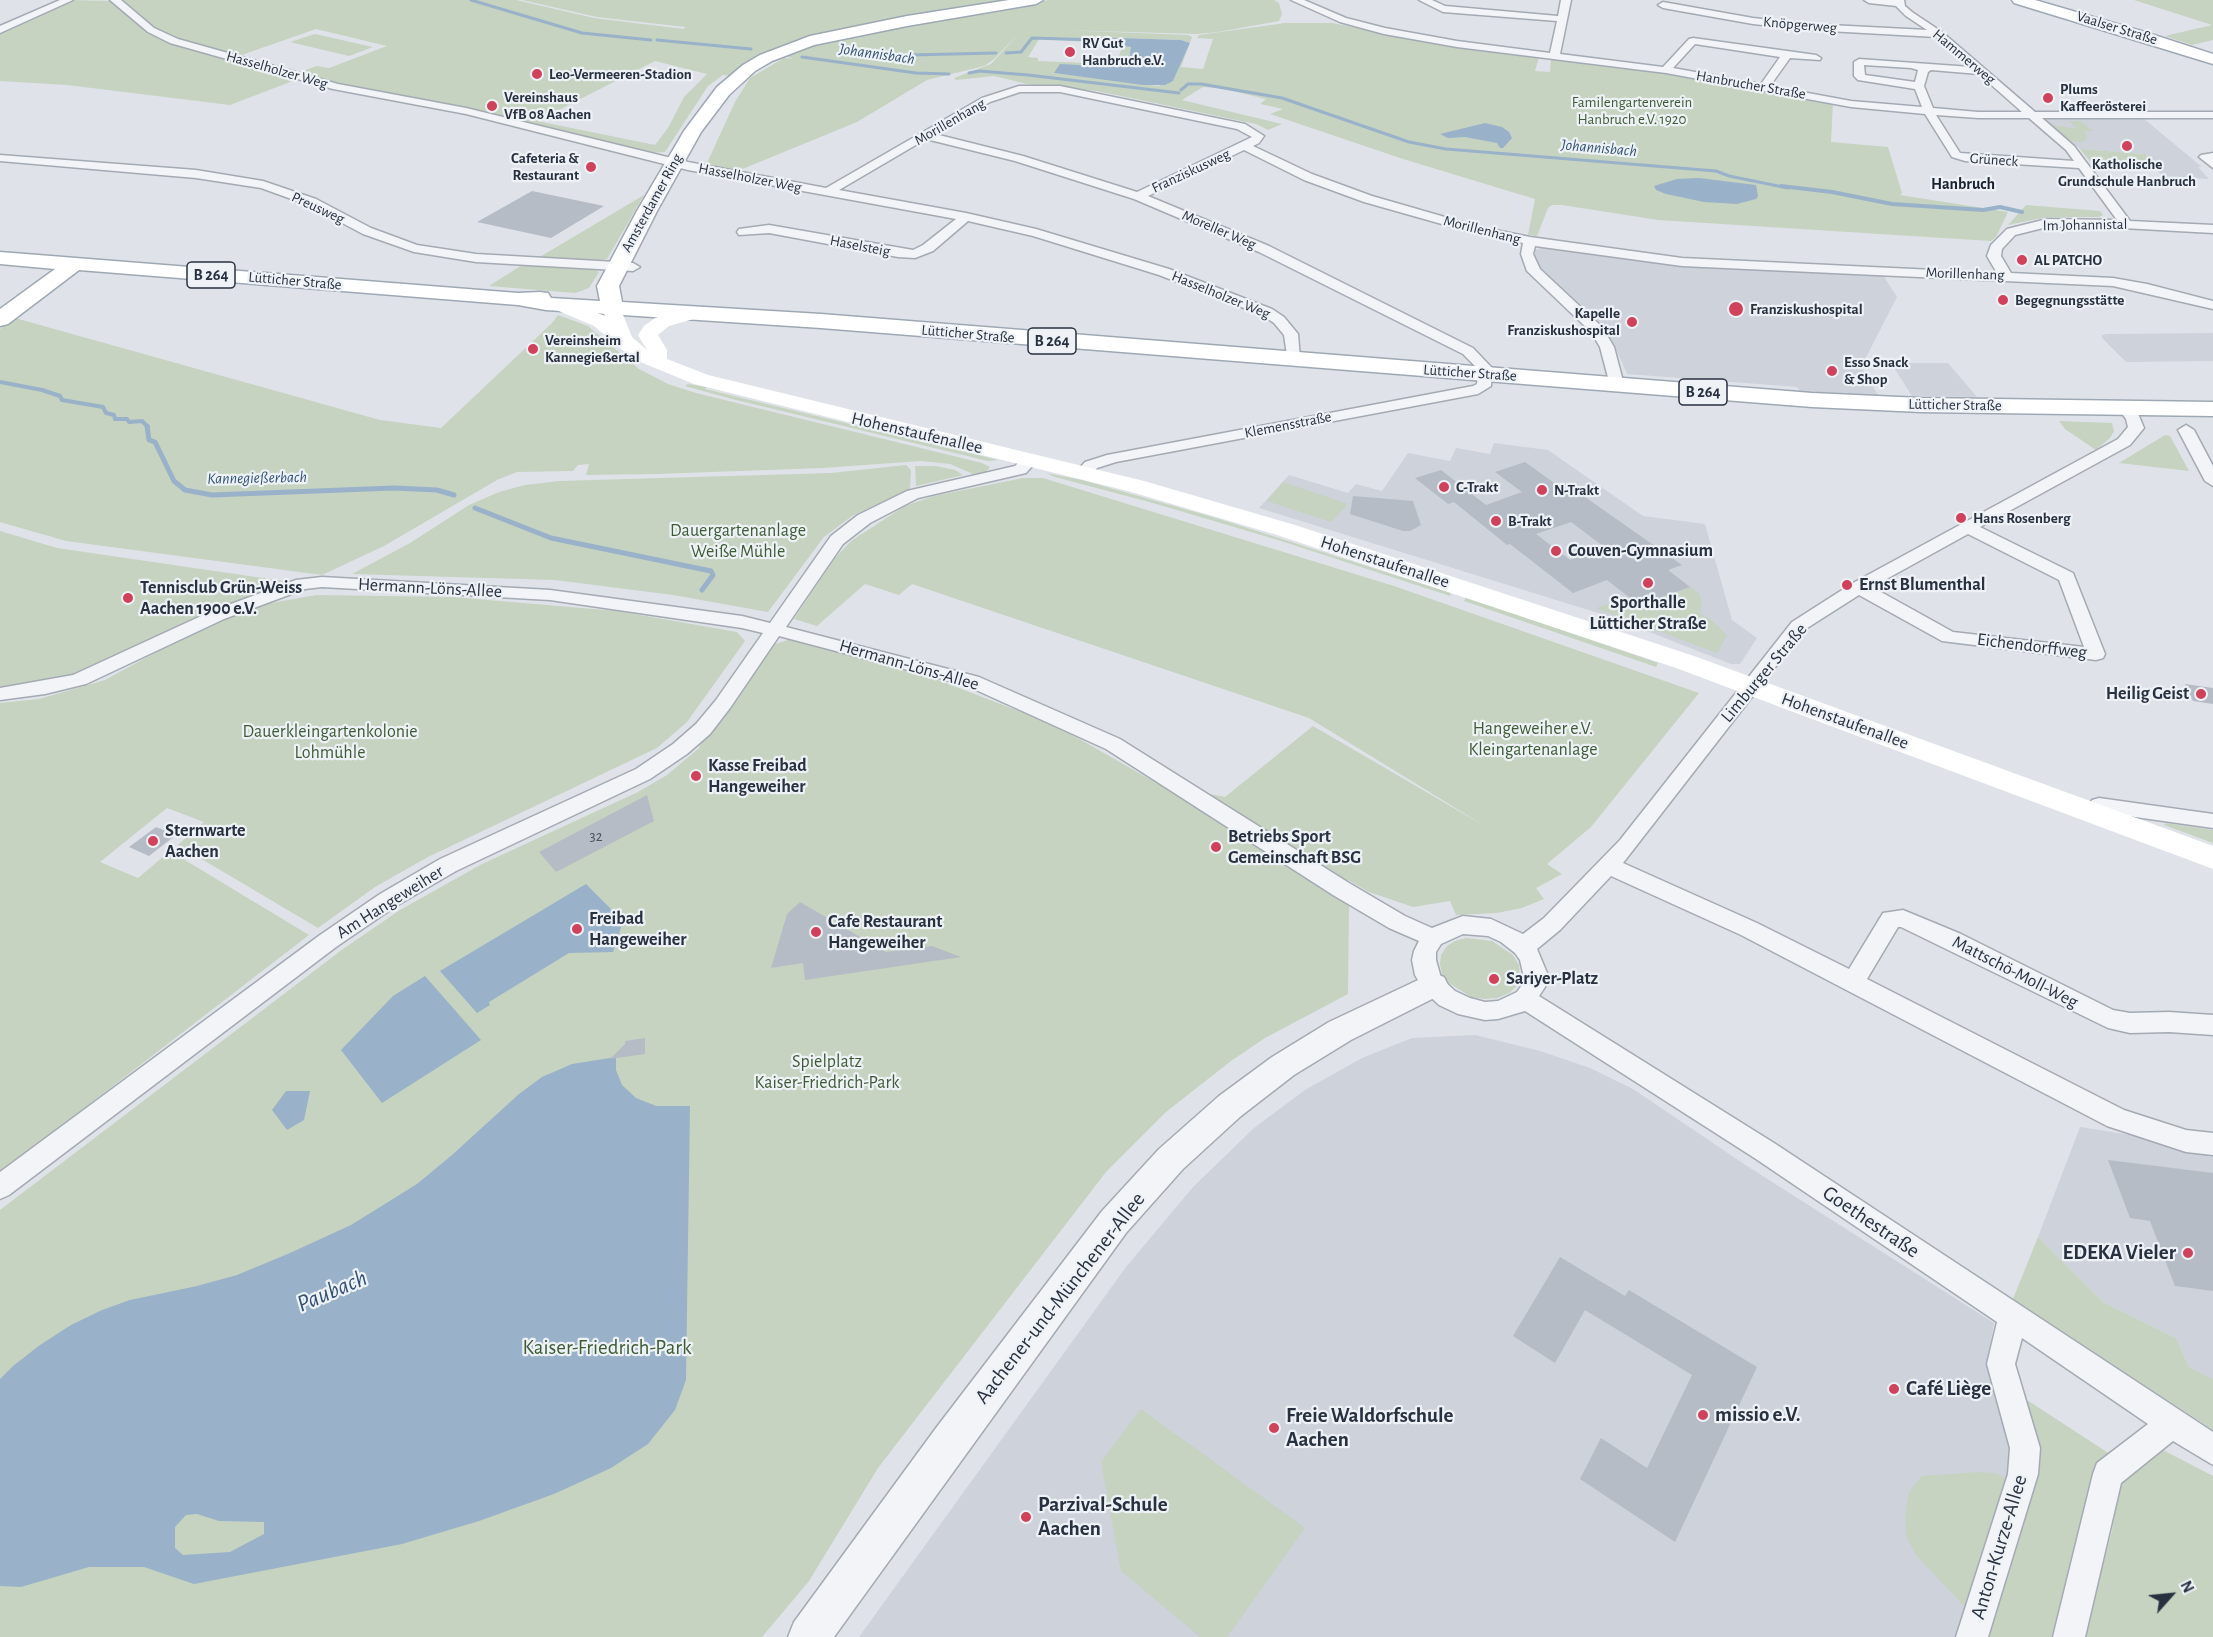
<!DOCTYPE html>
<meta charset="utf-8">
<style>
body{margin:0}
#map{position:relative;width:2213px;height:1637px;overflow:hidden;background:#dfe3e9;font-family:"Alegreya Sans",sans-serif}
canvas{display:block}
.north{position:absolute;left:2141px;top:1565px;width:60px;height:60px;-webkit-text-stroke:4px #eef2f6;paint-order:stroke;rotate:63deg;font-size:16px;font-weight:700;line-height:24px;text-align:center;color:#283140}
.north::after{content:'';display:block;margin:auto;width:21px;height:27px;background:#283140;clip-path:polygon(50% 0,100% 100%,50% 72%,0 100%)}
</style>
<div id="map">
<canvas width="2213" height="1637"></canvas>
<div class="north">N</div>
</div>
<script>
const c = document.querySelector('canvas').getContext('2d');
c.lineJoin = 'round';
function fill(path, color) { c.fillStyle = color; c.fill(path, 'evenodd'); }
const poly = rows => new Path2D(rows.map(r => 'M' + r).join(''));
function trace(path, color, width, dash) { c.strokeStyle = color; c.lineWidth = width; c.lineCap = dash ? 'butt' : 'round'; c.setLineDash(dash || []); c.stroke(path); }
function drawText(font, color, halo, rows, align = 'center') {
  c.font = font + ' "Alegreya Sans",sans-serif'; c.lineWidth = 4.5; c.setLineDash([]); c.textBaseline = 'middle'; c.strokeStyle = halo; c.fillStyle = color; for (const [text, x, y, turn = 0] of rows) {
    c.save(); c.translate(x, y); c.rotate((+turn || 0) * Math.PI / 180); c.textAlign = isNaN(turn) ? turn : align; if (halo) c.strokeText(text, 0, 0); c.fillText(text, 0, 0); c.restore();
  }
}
fill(poly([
 [2049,118,2143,118,2202,167,2198,167,2209,179,2162,176,2145,154,2080,149,2045,121],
 [1546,247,1687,266,1883,275,1897,297,1861,367,1878,395,1800,391,1797,387,1627,374,1613,342,1606,333,1543,272,1535,259,1535,250],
 [2213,333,2213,361,2126,362,2102,338,2102,335,2107,334],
 [1891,363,1948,363,1977,397,1912,396],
 [1494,443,1548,450,1643,516,1705,524,1732,620,1757,638,1740,664,1731,664,1611,617,1259,508,1289,475,1348,493,1356,484,1382,491,1408,453,1450,461,1456,448,1490,454],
 [1475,1035,1540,1051,1590,1068,1633,1089,1747,1166,1994,1323,1988,1357,1991,1377,2014,1432,2014,1452,2004,1492,1958,1637,859,1637,1126,1267,1193,1187,1254,1128,1305,1090,1362,1058,1412,1038],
 [2080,1127,2213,1148,2213,1379,2189,1367,2176,1338,2103,1302,2038,1237]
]), '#cdd2db');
fill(poly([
 [71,0,112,1,151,34,163,39,298,79,230,105,67,85,0,81,0,31],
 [119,0,516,0,594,18,684,29,685,27,597,17,522,0,1021,0,815,36,731,76,723,75,708,86,665,152,648,153,531,125,533,123,529,125,450,105,379,94,296,73,317,66,329,68,387,46,316,29,236,57,192,45,156,31],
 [655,61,707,74,684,97,668,128,655,145,537,121],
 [1049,0,1274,0,1279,3,1282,14,1279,21,1218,32,1197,34,1060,30,1188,35,1192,37,1181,67,1203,69,1213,39,1197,38,1199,35,1285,23,1332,23,1463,48,1539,57,1535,71,1550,72,1551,58,1634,68,1833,103,1831,142,1888,147,1902,193,1900,195,2008,212,1996,237,1991,241,1658,220,1562,205,1552,205,1548,208,1537,236,1528,235,1535,199,1403,159,1270,114,1283,109,1260,104,1266,99,1220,88,1203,87,1182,100,1282,124,1268,130,1256,124,1097,91,1027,84,994,76,956,80,954,78,991,64,1020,32,993,60,984,66,927,80,857,122,740,170,718,167,707,163,735,102,750,78,784,58,794,59,781,55,817,42],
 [1090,37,1181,40,1190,43,1173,81,1158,86,1054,73,1059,68,1125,66,1132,48,1127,46,1123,45,1116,64,1038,61,1038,58,1028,57,1039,39,1087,42],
 [2134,0,2213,0,2213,40,2192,45,2165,36,2212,25],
 [315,34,373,47,349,56,290,42],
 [2069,121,2081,121,2093,131,2084,131,2087,137,2083,142,2070,141,2051,125,2078,129],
 [2080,149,2145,154,2158,170,2093,165],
 [644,195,607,259,596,261,538,258],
 [2026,205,2100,211,2103,215,2099,217,2047,217,2008,225],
 [522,265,595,270,599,272,589,288,575,293,489,286],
 [558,315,588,326,639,369,668,384,696,393,982,463,990,467,986,472,973,474,950,464,921,461,823,468,657,474,586,475,589,464,578,465,573,471,517,472,497,480,384,546,322,575,66,541,0,522,0,329,15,318,380,420,441,428,552,323],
 [688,384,707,387,705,389,998,460,988,461,732,399,685,386],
 [2059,421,2112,423,2114,431,2110,438,2096,450,2065,429],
 [2165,435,2170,436,2189,471,2119,463],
 [906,465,911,470,910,489,852,516,824,537,768,612,673,595,555,580,352,574,410,543,469,505,499,492,525,485,559,481,831,473],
 [915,466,936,466,955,470,963,475,916,486],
 [1046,473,1082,480,1216,518,1451,593,1450,596,1278,540,1153,503,1055,477],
 [1023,478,1043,478,1394,586,1699,693,1591,827,1547,864,1562,874,1536,888,1544,899,1522,908,1497,913,1456,915,1450,901,1413,907,1369,892,1348,880,1329,892,1349,906,1348,994,1265,1038,1231,1061,1166,1112,1106,1172,878,1468,809,1581,762,1637,0,1637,0,1210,343,949,400,910,482,864,638,792,667,775,699,748,701,742,775,644,788,640,800,641,938,680,1055,725,1158,784,1225,797,1313,726,1488,828,1309,718,912,584,899,595,865,584,817,626,794,619,835,558,851,541,905,506,934,496],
 [1283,482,1348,504,1331,522,1267,501],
 [0,531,57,548,297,583,106,665,47,683,0,689],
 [1690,587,1700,594,1702,606,1699,611,1702,615,1710,619,1727,635,1717,653,1596,608,1626,599,1640,605],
 [316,595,453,597,617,611,737,632,745,641,687,722,657,748,428,857,375,887,318,928,178,845,204,822,167,808,100,862,138,878,170,851,309,935,0,1173,0,703,39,699,105,680,217,619,266,604],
 [1466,597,1658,663,1656,667,1464,601],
 [2166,823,2213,830,2213,843,2164,825],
 [1466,938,1492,941,1513,955,1519,965,1520,976,1517,986,1509,993,1497,998,1484,999,1471,997,1449,983,1442,974,1440,964,1441,955,1447,946,1455,941],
 [2038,1237,2103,1302,2176,1338,2189,1367,2213,1379,2213,1430,2013,1299],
 [2010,1389,2113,1456,2058,1637,1980,1637,2018,1500],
 [1141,1409,1305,1528,1227,1637,1200,1637,1121,1571,1101,1462],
 [2163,1450,2213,1476,2213,1637,2083,1637,2112,1531,2119,1486,2140,1461],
 [1979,1472,1994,1473,2007,1479,1967,1609,1917,1556,1906,1536,1905,1516,1909,1492,1922,1476]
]), '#c5d3c0');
fill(poly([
 [1090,37,1181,40,1190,43,1173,81,1165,85,1143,85,1054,73,1060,64,1115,67,1128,65,1131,47,1087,42],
 [1485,123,1502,127,1509,132,1512,138,1503,148,1500,148,1497,143,1465,137,1448,138,1440,134],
 [1699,178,1756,185,1758,196,1756,199,1737,204,1704,202,1666,194,1656,190,1654,186,1677,179],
 [586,884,623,921,613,952,569,953,489,1002,490,1005,477,1013,440,971],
 [425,976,481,1040,382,1103,341,1050,393,996],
 [616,1057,616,1070,622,1085,636,1098,656,1106,690,1106,686,1380,675,1410,648,1444,611,1468,554,1494,479,1521,402,1544,194,1584,144,1567,89,1567,21,1587,0,1586,0,1379,13,1366,40,1345,71,1325,102,1310,130,1300,197,1286,237,1275,290,1253,351,1225,417,1184,452,1155,519,1094,542,1077,572,1064],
 [197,1514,219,1521,264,1522,264,1534,230,1552,183,1555,175,1548,175,1527,186,1515],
 [286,1091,310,1091,304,1120,287,1130,272,1110]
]), '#99b2c9');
trace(poly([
 [471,0,582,33,651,40],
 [657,40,751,49],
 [1006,53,1021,52,1032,38,1096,40],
 [909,55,996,53],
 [802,57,916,73,949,74],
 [969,73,979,71,1028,75,1179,93],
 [1181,90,1188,84,1201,84,1282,98,1409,142,1446,149,1716,171,1729,176,1788,188]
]), '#99b2c9', 3);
trace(poly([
 [1781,186,1832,192,1892,204,1983,210,2000,207,2022,212],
 [0,382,42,390,60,396,62,400,103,407,106,413,114,415,115,419,127,419,129,422,142,421,148,427]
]), '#99b2c9', 4);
trace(poly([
 [147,426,149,440,155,442,174,481,185,490,212,495,394,488,437,490,454,495],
 [475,508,551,538,711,571,713,575,702,590]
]), '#99b2c9', 5);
fill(poly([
 [532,191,604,206,551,238,477,222],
 [1525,462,1557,485,1565,483,1682,565,1668,570,1690,587,1639,605,1607,580,1573,593,1510,544,1507,545,1454,502,1448,504,1415,478,1441,470,1486,505,1522,492,1495,472],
 [1571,522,1603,546,1570,560,1536,534],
 [1353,496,1413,501,1421,525,1410,531,1403,531,1350,514],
 [2185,684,2213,688,2213,704,2193,701],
 [647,795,654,821,556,872,539,852],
 [156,827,176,835,149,856,129,847],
 [800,902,886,952,932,946,961,957,805,980,803,963,771,968,787,914],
 [645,1038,645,1054,610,1059,625,1044,625,1041],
 [2108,1160,2213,1173,2213,1291,2175,1286,2150,1221,2130,1218],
 [1560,1257,1625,1296,1629,1290,1757,1367,1675,1542,1580,1479,1601,1438,1647,1468,1692,1375,1585,1310,1555,1363,1513,1336]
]), '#b6bcc5');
const minor = poly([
 [60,0,73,0,0,33,0,26,60,0],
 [110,0,121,0,154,28,178,39,338,84,466,108,688,162,826,188,982,98,1019,86,1060,86,1245,124,1264,136,1259,143,1253,146,1312,174,1372,196,1476,226,1530,237,1682,258,1997,273,1987,256,1991,245,2007,229,2047,219,2117,220,2079,168,1965,161,1952,157,1925,114,1851,107,1666,73,1457,47,1384,34,1340,22,1291,0,1304,0,1346,18,1385,28,1457,41,1550,53,1557,21,1443,12,1419,0,1432,0,1445,6,1558,16,1561,0,1571,0,1560,54,1663,67,1689,39,1693,38,1816,55,1821,58,1820,60,1790,58,1770,86,1851,101,1922,107,1915,89,1858,80,1854,76,1854,62,1859,59,1971,67,1936,37,1810,30,1753,24,1663,8,1658,5,1663,2,1753,18,1810,24,1927,30,1906,16,1896,6,1869,3,1864,0,1904,0,1905,6,1912,12,1942,32,2035,112,2213,112,2213,118,2042,118,2074,146,2130,221,2213,225,2213,233,2087,226,2047,227,2015,235,2002,249,2001,256,2011,273,2113,278,2147,284,2213,301,2213,309,2113,286,1682,266,1535,246,1533,254,1540,269,1602,327,1614,347,1624,385,1617,389,1610,385,1600,347,1591,332,1527,271,1521,254,1523,243,1470,232,1364,202,1304,180,1244,150,1148,196,1269,246,1473,348,1492,368,1491,386,1478,394,1116,462,1097,468,1089,476,1083,478,1075,473,1085,462,1107,455,1473,386,1477,384,1478,369,1463,354,1259,252,1134,199,1015,161,926,139,839,190,966,213,1036,229,1169,269,1272,309,1284,317,1298,334,1300,359,1298,362,1288,362,1284,335,1274,323,1262,315,1159,275,1033,236,968,221,933,251,915,258,898,257,769,233,739,235,737,232,739,229,769,225,913,250,923,245,956,219,688,170,466,114,333,89,170,43,148,32,110,0],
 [1695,44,1780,57,1761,84,1673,68,1695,44],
 [1864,65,1911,68,1918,70,1915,82,1865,75,1864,65],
 [1931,70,1979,74,2022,112,1978,112,1933,108,1924,86,1928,72,1931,70],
 [1020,92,1060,92,1237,129,1252,137,1137,192,1023,156,935,134,990,102,1020,92],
 [1936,115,1978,118,2029,118,2066,150,2074,161,1960,153,1936,115],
 [2213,153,2213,168,2199,157,2201,155,2213,153],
 [0,155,196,170,263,181,316,199,371,228,417,245,476,254,633,263,640,267,633,271,476,262,414,252,363,234,308,205,261,188,196,178,0,161,0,155],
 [2126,403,2131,405,2139,416,2144,428,2130,445,1980,527,2073,573,2105,654,2103,658,2096,660,1942,641,1859,595,1804,630,1623,863,1757,923,1849,969,1883,913,1903,910,1961,934,2113,1010,2130,1013,2169,1012,2213,1015,2213,1035,2169,1032,2130,1033,2108,1028,1901,927,1898,927,1867,979,2124,1110,2186,1130,2213,1133,2213,1155,2186,1152,2107,1126,1741,935,1611,876,1560,930,1537,949,1547,973,1545,987,1539,996,1774,1143,2213,1432,2213,1465,2173,1441,2121,1483,2085,1637,2053,1637,2093,1474,2097,1463,2148,1424,2022,1338,2015,1364,2040,1448,2038,1474,1988,1637,1956,1637,2008,1474,2010,1448,1987,1364,1997,1322,1756,1159,1525,1011,1498,1019,1485,1020,1458,1014,1439,1005,1425,992,1415,975,1412,960,1414,951,1419,941,1389,928,1333,895,1106,749,965,685,779,636,730,708,710,734,687,754,650,779,456,871,396,906,336,947,9,1195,0,1199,0,1172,320,935,380,894,440,859,636,769,673,744,696,724,716,700,763,633,742,628,550,600,322,587,305,589,224,619,86,684,45,694,0,700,0,688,73,675,212,611,296,580,322,577,550,590,742,616,770,623,831,536,858,515,907,491,1015,466,1024,457,1030,455,1038,460,1026,473,918,498,870,523,843,544,786,627,979,677,1120,739,1349,883,1405,916,1432,928,1463,916,1491,919,1523,934,1544,918,1620,840,1792,622,1853,583,2118,439,2128,427,2126,419,2118,408,2126,403],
 [1968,534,2059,580,2084,647,1953,632,1872,587,1968,534],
 [1463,934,1488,936,1501,942,1515,953,1520,960,1523,973,1522,985,1517,992,1498,1001,1485,1002,1470,998,1455,991,1441,978,1436,960,1436,952,1441,944,1463,934],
 [2186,425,2194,430,2213,466,2213,486,2205,481,2178,430,2186,425],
 [2099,798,2213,814,2213,828,2107,813,2103,820,2096,822,2089,820,2086,815,2089,805,2092,800,2099,798]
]);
const tertiary = poly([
 [1433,973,1444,977,1448,985,1444,993,1351,1040,1294,1075,1241,1116,1183,1169,1126,1233,834,1637,788,1637,794,1622,936,1428,1102,1211,1159,1149,1219,1096,1272,1057,1329,1022,1433,973]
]);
const primary = poly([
 [1009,0,1043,0,1036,4,907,26,814,45,772,61,755,71,729,95,701,132,657,211,619,286,622,302,821,314,1812,393,1921,398,2213,402,2213,416,1921,412,1812,407,821,328,546,310,518,305,79,270,8,324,0,326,0,309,55,269,0,264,0,252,518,293,540,292,548,293,551,298,600,301,597,286,637,211,684,131,717,87,743,65,760,55,810,36,907,16,1009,0],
 [2012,0,2035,0,2148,33,2213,54,2213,64,2014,3,2012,0]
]);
trace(minor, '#a4aab3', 3);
trace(tertiary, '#a4aab3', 3);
trace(primary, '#9ea8b4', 3);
fill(minor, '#f2f4f7');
fill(tertiary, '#f2f4f7');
fill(poly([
 [561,299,605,316,602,309,605,305,619,305,632,337,647,350,638,335,644,326,655,318,690,308,697,310,700,314,697,318,669,326,658,335,667,350,667,359,708,375,1144,481,1295,525,1694,656,2213,846,2213,869,1676,668,1277,535,1128,491,694,384,633,359,594,326,554,309,551,305,554,301,561,299]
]), '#fff');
fill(primary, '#fff');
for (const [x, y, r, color] of [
 [1070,52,6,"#d0415b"],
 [537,74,6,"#d0415b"],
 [2048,98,6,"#d0415b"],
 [492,106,6,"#d0415b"],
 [2127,146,6,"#d0415b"],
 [591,167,6,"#d0415b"],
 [2022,260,6,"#d0415b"],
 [2003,300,6,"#d0415b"],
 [1736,309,8,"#d0415b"],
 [1632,322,6,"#d0415b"],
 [533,349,6,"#d0415b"],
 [1832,371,6,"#d0415b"],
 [1444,487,6,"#d0415b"],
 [1542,490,6,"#d0415b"],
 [1961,518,6,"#d0415b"],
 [1496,521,6,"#d0415b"],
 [1556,551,6,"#d0415b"],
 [1648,583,6,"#d0415b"],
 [1847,585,6,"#d0415b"],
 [128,598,6,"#d0415b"],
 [2201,694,6,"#d0415b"],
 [696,776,6,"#d0415b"],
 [153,841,6,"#d0415b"],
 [1216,847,6,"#d0415b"],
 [577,929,6,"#d0415b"],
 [816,932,6,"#d0415b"],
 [1494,979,6,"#d0415b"],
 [2188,1253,6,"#d0415b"],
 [1894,1389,6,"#d0415b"],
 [1703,1415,6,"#d0415b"],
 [1274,1428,6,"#d0415b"],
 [1026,1517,6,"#d0415b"]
]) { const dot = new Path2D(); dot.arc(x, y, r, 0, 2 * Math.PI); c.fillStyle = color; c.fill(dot); trace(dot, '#eef2f6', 2); }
drawText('15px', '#283140', '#eef2f6', [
 ["Knöpgerweg",1800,25,5],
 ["Vaalser Straße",2117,28,17],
 ["Hammerweg",1964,57,40],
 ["Hasselholzer Weg",277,70,16],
 ["Hanbrucher Straße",1751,85,10],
 ["Morillenhang",950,122,-30],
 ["Grüneck",1994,160,4],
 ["Franziskusweg",1191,171,-25],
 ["Hasselholzer Weg",750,178,11],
 ["Amsterdamer Ring",652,203,-61],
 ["Preusweg",318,208,25],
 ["Im Johannistal",2085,225,-1],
 ["Moreller Weg",1219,230,23],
 ["Morillenhang",1482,230,14],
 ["Haselsteig",860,246,11],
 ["Morillenhang",1965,274,2],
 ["Lütticher Straße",295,281,5],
 ["Hasselholzer Weg",1221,295,22],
 ["Lütticher Straße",968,334,5],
 ["Lütticher Straße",1470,373,4],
 ["Lütticher Straße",1955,405,1],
 ["Klemensstraße",1288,425,-11]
]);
drawText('bold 15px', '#283140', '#eef2f6', [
 ["RV Gut",1082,43],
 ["Hanbruch e.V.",1082,60],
 ["Leo-Vermeeren-Stadion",549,74],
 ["Plums",2060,89],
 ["Kaffeerösterei",2060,106],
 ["Vereinshaus",504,97],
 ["VfB 08 Aachen",504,114],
 ["Cafeteria &",579,158,"right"],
 ["Restaurant",579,175,"right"],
 ["Katholische",2127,164,"center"],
 ["Grundschule Hanbruch",2127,181,"center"],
 ["AL PATCHO",2034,260],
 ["Begegnungsstätte",2015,300],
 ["Franziskushospital",1750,309],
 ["Kapelle",1620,313,"right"],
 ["Franziskushospital",1620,330,"right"],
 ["Vereinsheim",545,340],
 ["Kannegießertal",545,357],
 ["Esso Snack",1844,362],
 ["& Shop",1844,379],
 ["C-Trakt",1456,487],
 ["N-Trakt",1554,490],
 ["Hans Rosenberg",1973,518],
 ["B-Trakt",1508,521]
], 'left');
drawText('15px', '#3d5c35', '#eef2f6', [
 ["Familengartenverein",1632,102],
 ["Hanbruch e.V. 1920",1632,119]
]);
drawText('15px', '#4c5461', null, [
 ["32",596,836]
]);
drawText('italic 16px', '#315175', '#eef2f6', [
 ["Johannisbach",877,54,8],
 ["Johannisbach",1599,148,5],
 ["Kannegießerbach",257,478,-1]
]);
drawText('bold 16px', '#1a2231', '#eef2f6', [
 ["Hanbruch",1963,184]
]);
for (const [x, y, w] of [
 [211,275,48],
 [1052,341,48],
 [1703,392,48]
]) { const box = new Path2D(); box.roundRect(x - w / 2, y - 13, w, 26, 4.5); c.fillStyle = '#eef2f6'; c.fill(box); trace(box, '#283140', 1.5); }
drawText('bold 16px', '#283140', null, [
 ["B 264",211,275],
 ["B 264",1052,341],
 ["B 264",1703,392]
]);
drawText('18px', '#283140', '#eef2f6', [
 ["Hohenstaufenallee",917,433,13],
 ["Hohenstaufenallee",1385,562,18],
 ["Hermann-Löns-Allee",430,588,3],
 ["Eichendorffweg",2032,646,7],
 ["Hermann-Löns-Allee",909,665,16],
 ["Limburger Straße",1764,673,-50],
 ["Hohenstaufenallee",1845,721,20],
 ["Am Hangeweiher",390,902,-32],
 ["Mattschö-Moll-Weg",2015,972,27]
]);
drawText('18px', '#3d5c35', '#eef2f6', [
 ["Dauergartenanlage",738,531],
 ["Weiße Mühle",738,552],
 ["Hangeweiher e.V.",1533,729],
 ["Kleingartenanlage",1533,750],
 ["Dauerkleingartenkolonie",330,732],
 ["Lohmühle",330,753],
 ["Spielplatz",827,1062],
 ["Kaiser-Friedrich-Park",827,1083]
]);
drawText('bold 18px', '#283140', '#eef2f6', [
 ["Couven-Gymnasium",1568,551],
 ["Ernst Blumenthal",1859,585],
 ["Tennisclub Grün-Weiss",140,588],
 ["Aachen 1900 e.V.",140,609],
 ["Sporthalle",1648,603,"center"],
 ["Lütticher Straße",1648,624,"center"],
 ["Heilig Geist",2189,694,"right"],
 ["Kasse Freibad",708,766],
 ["Hangeweiher",708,787],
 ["Sternwarte",165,831],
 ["Aachen",165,852],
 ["Betriebs Sport",1228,837],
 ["Gemeinschaft BSG",1228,858],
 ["Freibad",589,919],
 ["Hangeweiher",589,940],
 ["Cafe Restaurant",828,922],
 ["Hangeweiher",828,943],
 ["Sariyer-Platz",1506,979]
], 'left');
drawText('21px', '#283140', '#eef2f6', [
 ["Goethestraße",1871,1222,34],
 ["Aachener-und-Münchener-Allee",1060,1298,-52],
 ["Anton-Kurze-Allee",1999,1547,-73]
]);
drawText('bold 21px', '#283140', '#eef2f6', [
 ["EDEKA Vieler",2176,1253,"right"],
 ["Café Liège",1906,1389],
 ["missio e.V.",1715,1415],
 ["Freie Waldorfschule",1286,1416],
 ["Aachen",1286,1440],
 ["Parzival-Schule",1038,1505],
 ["Aachen",1038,1529]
], 'left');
drawText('21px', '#3d5c35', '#eef2f6', [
 ["Kaiser-Friedrich-Park",607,1348]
]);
drawText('italic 24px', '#315175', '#eef2f6', [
 ["Paubach",332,1291,-23]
]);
</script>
